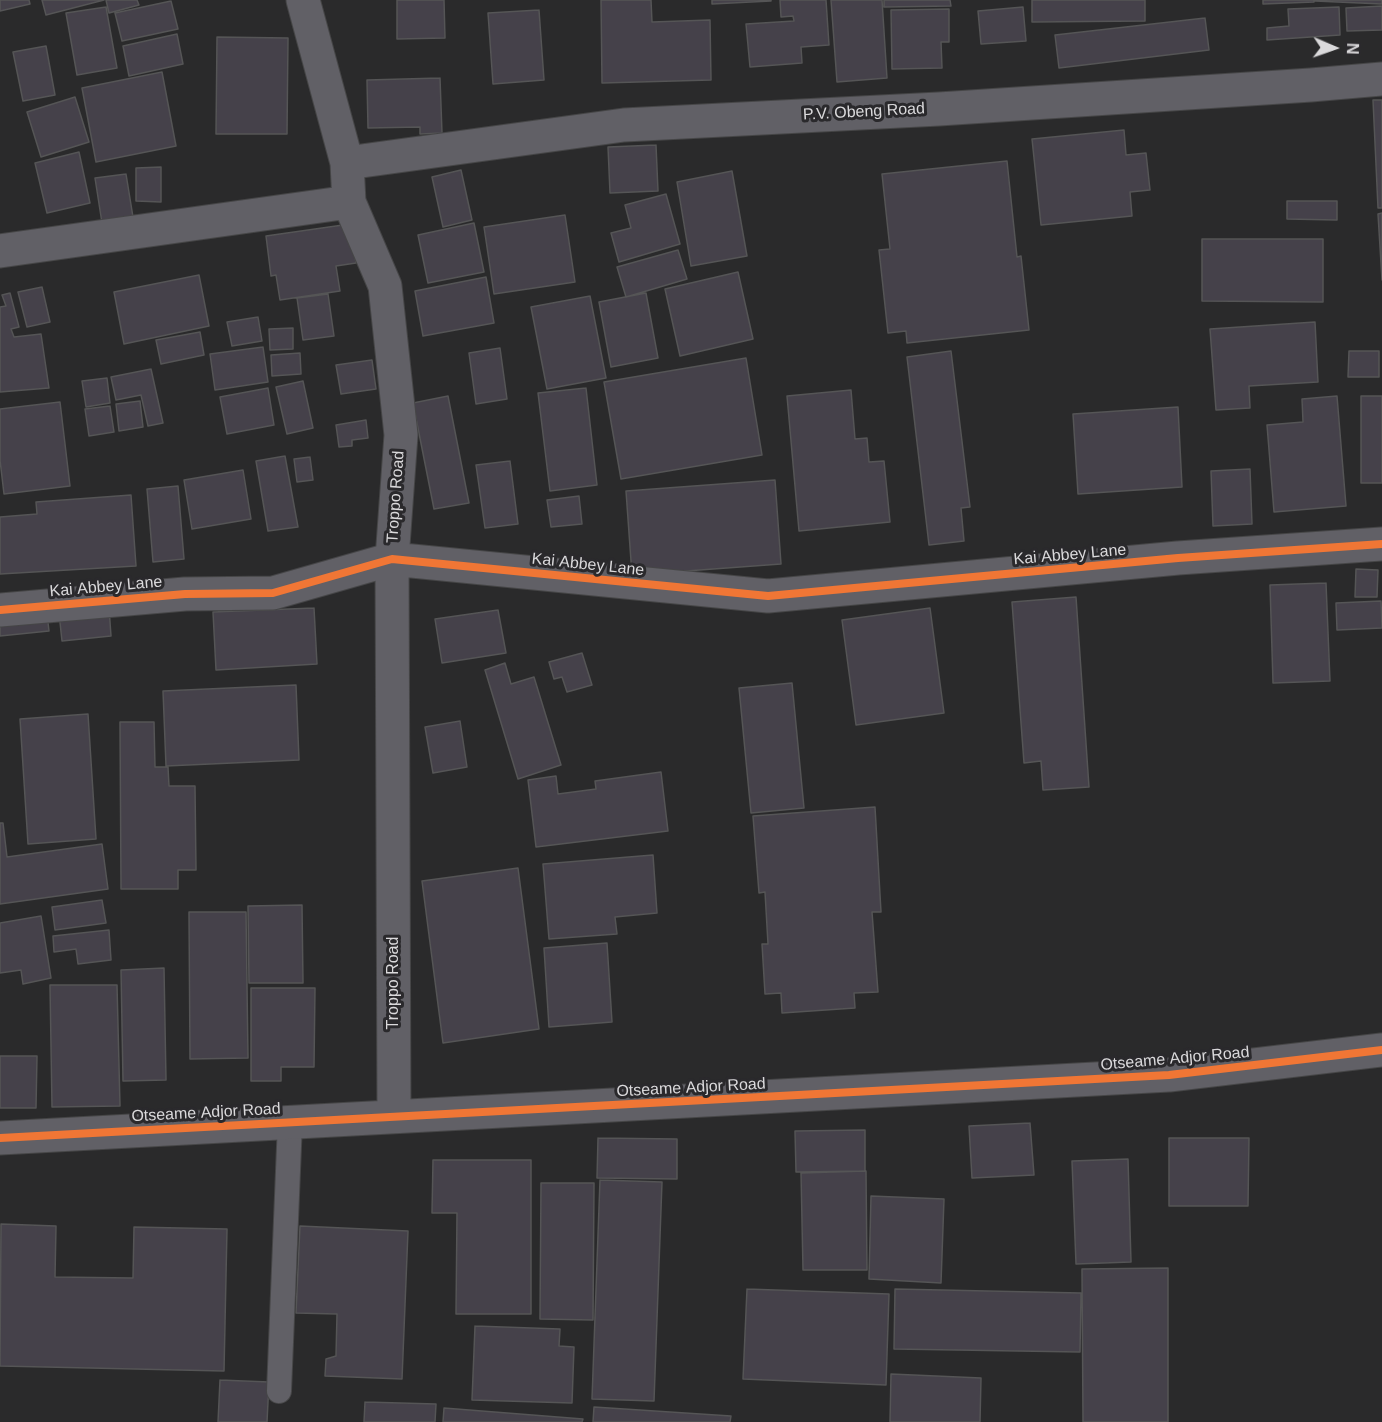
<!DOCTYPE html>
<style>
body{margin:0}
#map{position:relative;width:1382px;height:1422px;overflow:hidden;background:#2a2a2b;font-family:Arial,sans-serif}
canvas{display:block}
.north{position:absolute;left:1304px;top:18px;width:60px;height:60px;-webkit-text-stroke:4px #2a292c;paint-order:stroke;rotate:92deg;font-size:16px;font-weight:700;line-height:24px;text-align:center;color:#dad9db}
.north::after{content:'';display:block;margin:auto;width:21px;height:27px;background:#dad9db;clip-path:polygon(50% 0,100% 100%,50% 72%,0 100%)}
</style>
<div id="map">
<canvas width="1382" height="1422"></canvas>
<div class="north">N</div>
</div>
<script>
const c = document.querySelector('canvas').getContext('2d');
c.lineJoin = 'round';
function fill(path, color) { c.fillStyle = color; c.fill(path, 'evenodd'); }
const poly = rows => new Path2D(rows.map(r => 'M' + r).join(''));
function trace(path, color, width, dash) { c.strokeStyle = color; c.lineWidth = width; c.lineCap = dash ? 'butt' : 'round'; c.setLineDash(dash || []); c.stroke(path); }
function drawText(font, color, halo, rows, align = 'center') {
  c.font = font + ' Arial,sans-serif'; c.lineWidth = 6; c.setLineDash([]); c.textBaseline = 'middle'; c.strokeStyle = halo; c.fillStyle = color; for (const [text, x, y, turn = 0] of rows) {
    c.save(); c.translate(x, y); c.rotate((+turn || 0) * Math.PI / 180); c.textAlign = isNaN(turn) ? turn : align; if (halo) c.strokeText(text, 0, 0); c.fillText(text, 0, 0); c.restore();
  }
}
const building = poly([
 [0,0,29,0,30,4,0,11,0,0],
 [42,0,104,0,46,15,42,0],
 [106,0,137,0,139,5,109,13,106,0],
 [397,0,444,0,445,38,397,39,397,0],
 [601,0,651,0,652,22,710,20,711,80,602,83,601,0],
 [712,0,771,0,771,1,712,4,712,0],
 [780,0,826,0,829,45,801,47,802,63,750,67,746,24,794,21,793,16,781,17,780,0],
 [831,0,882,0,887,78,837,82,831,0],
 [884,0,950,0,951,6,884,7,884,0],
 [1032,0,1145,0,1145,21,1032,22,1032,0],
 [1263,0,1314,0,1314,2,1263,4,1263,0],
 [1315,0,1382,0,1382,4,1315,1,1315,0],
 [171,1,178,29,122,41,115,13,171,1],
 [1382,6,1382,30,1347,31,1346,8,1382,6],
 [106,7,117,68,77,75,66,13,106,7],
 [1023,7,1026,41,981,44,978,11,1023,7],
 [1339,7,1340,35,1267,40,1267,28,1289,26,1288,9,1339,7],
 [949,9,949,42,941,42,942,68,892,69,891,10,949,9],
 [539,10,544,80,493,84,488,13,539,10],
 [1205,18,1209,50,1059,68,1055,35,1205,18],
 [177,34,183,64,129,76,123,46,177,34],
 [217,37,288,38,287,134,216,134,217,37],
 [46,46,55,95,23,101,13,52,46,46],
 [162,72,176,146,96,162,82,88,162,72],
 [440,78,442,133,420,134,420,127,368,128,367,80,440,78],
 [75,97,89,142,41,157,27,112,75,97],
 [1373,100,1382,100,1382,208,1378,208,1373,100],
 [1124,130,1126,155,1146,153,1150,190,1130,192,1132,216,1041,225,1032,139,1124,130],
 [656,145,658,191,610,193,608,147,656,145],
 [79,152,90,203,47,213,35,163,79,152],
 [1007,161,1017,257,1021,256,1029,330,907,343,906,331,888,333,879,250,890,249,882,174,1007,161],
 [161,167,161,202,136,201,136,168,161,167],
 [461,170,472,220,443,227,432,177,461,170],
 [732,171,747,256,691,266,677,182,732,171],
 [126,174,133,217,102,223,95,178,126,174],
 [666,194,680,244,619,262,611,233,631,228,625,205,666,194],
 [1287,201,1337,201,1337,220,1287,219,1287,201],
 [1382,213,1382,280,1378,214,1382,213],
 [565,215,575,282,494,294,484,227,565,215],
 [474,223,484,272,428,283,418,235,474,223],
 [350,224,356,263,336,266,340,291,280,300,276,275,271,276,266,236,350,224],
 [1202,239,1323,239,1323,302,1202,301,1202,239],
 [678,250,687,279,626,297,617,267,678,250],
 [738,272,753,339,680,356,665,289,738,272],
 [199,275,209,326,124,344,114,292,199,275],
 [486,277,494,323,423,336,415,291,486,277],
 [42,287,50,322,27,327,18,292,42,287],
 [10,293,19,327,11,329,14,337,41,334,49,388,0,392,0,307,6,306,2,295,10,293],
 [646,293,658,358,611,367,599,302,646,293],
 [328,294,334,336,303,340,297,298,328,294],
 [590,296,606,378,547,389,531,307,590,296],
 [258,317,262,341,232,346,227,322,258,317],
 [1315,322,1318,382,1249,386,1250,408,1216,410,1210,329,1315,322],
 [293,328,293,349,270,350,269,329,293,328],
 [200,332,204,355,161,364,156,340,200,332],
 [263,347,268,382,215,390,210,354,263,347],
 [500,348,507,399,476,404,469,353,500,348],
 [951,351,970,507,961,508,964,541,929,545,907,357,951,351],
 [1349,351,1379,351,1379,377,1348,377,1349,351],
 [300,353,301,374,272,376,271,355,300,353],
 [746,358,762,455,621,479,604,382,746,358],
 [372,360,376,389,341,394,336,365,372,360],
 [151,369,163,423,148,426,141,395,116,400,111,377,151,369],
 [107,378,110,403,86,407,82,381,107,378],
 [303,381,313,428,287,434,276,387,303,381],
 [268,388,274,425,227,434,220,397,268,388],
 [586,388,597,485,550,491,538,393,586,388],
 [851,390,855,439,867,438,869,462,884,461,890,522,799,531,787,396,851,390],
 [448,396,469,503,434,509,413,403,448,396],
 [1337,396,1346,506,1274,512,1267,425,1303,422,1302,399,1337,396],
 [1361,396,1382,396,1382,483,1361,483,1361,396],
 [140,401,143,427,119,431,116,404,140,401],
 [60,402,70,486,4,494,0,460,0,409,60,402],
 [110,406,114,432,89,436,85,409,110,406],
 [1178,407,1182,487,1078,494,1073,414,1178,407],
 [366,420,368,438,352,440,352,446,339,447,336,425,366,420],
 [285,456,298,527,268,531,256,461,285,456],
 [310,457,313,480,297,482,294,459,310,457],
 [510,461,518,524,485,528,476,465,510,461],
 [1250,469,1252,524,1213,526,1211,471,1250,469],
 [243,470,251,519,192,529,184,480,243,470],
 [775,480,781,564,632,575,626,491,775,480],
 [178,486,184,559,153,562,147,489,178,486],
 [131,495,136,566,0,574,0,517,37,514,36,502,131,495],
 [579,496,582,524,551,527,547,500,579,496],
 [1356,569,1378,570,1377,597,1355,597,1356,569],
 [1326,583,1330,681,1273,683,1270,585,1326,583],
 [1076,597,1089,787,1043,790,1041,761,1024,763,1012,602,1076,597],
 [1381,601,1382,628,1337,630,1336,603,1381,601],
 [109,608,111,636,62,641,59,613,109,608],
 [314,608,317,664,216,670,213,612,314,608],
 [930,608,944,713,856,725,842,620,930,608],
 [498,610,506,653,442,663,435,619,498,610],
 [47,614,49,631,0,636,0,619,47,614],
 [582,653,592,685,567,692,562,677,554,679,549,662,582,653],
 [505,663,511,684,534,677,561,765,518,779,485,670,505,663],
 [792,683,804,808,751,813,739,688,792,683],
 [296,685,299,760,166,766,163,691,296,685],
 [88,714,96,839,28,844,20,719,88,714],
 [460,721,467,767,433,773,425,727,460,721],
 [120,722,154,722,155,767,168,767,169,786,195,786,196,870,178,870,178,889,121,889,120,722],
 [661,772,668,831,536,847,528,780,556,776,558,794,596,789,595,781,661,772],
 [875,807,881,912,872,912,878,992,854,993,855,1008,782,1013,781,993,765,994,762,944,768,944,765,892,759,893,753,816,875,807],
 [0,823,3,823,7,857,102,844,108,889,0,904,0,823],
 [653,855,657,913,615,917,617,934,549,939,543,864,653,855],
 [518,868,539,1029,443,1043,422,881,518,868],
 [102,900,106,923,55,930,52,907,102,900],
 [302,905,303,983,249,983,248,906,302,905],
 [189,912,246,912,248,1058,190,1059,189,912],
 [41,916,51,978,23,984,21,970,0,973,0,923,41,916],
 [109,930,111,960,78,964,76,949,54,952,53,936,109,930],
 [607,943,612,1022,549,1027,544,948,607,943],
 [164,968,166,1080,123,1081,121,970,164,968],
 [50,985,117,985,120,1106,52,1107,50,985],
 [251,988,315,988,314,1067,281,1067,281,1081,251,1081,251,988],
 [0,1056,37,1056,36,1108,0,1108,0,1056],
 [1030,1123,1034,1175,972,1178,969,1126,1030,1123],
 [865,1130,865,1171,796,1172,795,1131,865,1130],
 [598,1138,677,1139,677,1179,597,1178,598,1138],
 [1169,1138,1249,1138,1248,1206,1169,1206,1169,1138],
 [1128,1159,1131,1262,1076,1264,1072,1161,1128,1159],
 [433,1160,531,1160,531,1314,456,1314,457,1213,432,1213,433,1160],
 [866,1171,867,1270,803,1270,801,1173,866,1171],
 [600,1180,662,1182,654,1401,592,1399,600,1180],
 [541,1183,594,1183,593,1320,540,1319,541,1183],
 [871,1196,944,1199,941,1283,869,1279,871,1196],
 [1,1224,56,1226,55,1277,133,1278,134,1227,227,1229,224,1371,0,1366,1,1224],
 [300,1226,408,1231,402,1379,325,1376,326,1359,336,1356,337,1314,296,1313,300,1226],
 [1168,1268,1168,1422,1083,1422,1082,1269,1168,1268],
 [747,1289,889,1294,886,1385,743,1379,747,1289],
 [895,1289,1081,1293,1080,1352,894,1349,895,1289],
 [475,1326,560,1329,559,1346,574,1347,572,1403,472,1400,475,1326],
 [891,1374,981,1378,980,1422,890,1422,891,1374],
 [220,1380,269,1382,267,1422,218,1422,220,1380],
 [365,1402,436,1404,435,1422,364,1422,365,1402],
 [594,1407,731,1416,730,1422,593,1422,594,1407],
 [444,1408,583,1419,582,1422,443,1422,444,1408]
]);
fill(building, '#45414a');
trace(building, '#555556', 1.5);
const lane = poly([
 [279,1391,290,1122]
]);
const street = poly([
 [303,0,347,163,349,202,385,286,401,435,392,559,394,1116],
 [347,163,624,125,939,109,1311,85,1382,79],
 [0,251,349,202],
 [0,610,185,594,273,593,392,559,768,596,1178,558,1382,544],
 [0,1138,1169,1075,1382,1050]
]);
trace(lane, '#464647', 26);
trace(street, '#464647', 35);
trace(lane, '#616066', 24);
trace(street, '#616066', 33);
trace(poly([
 [0,610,185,594,273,593,392,559,768,596,1178,558,1382,544],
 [0,1138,1169,1075,1382,1050]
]), '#f07635', 8);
drawText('16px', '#dad9db', '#2a292c', [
 ["P.V. Obeng Road",864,112,-3],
 ["Troppo Road",396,497,-86],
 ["Kai Abbey Lane",1070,555,-5],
 ["Kai Abbey Lane",588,565,6],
 ["Kai Abbey Lane",106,587,-5],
 ["Troppo Road",394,983,-90],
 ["Otseame Adjor Road",1175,1059,-5],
 ["Otseame Adjor Road",691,1088,-3],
 ["Otseame Adjor Road",206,1113,-3]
]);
</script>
